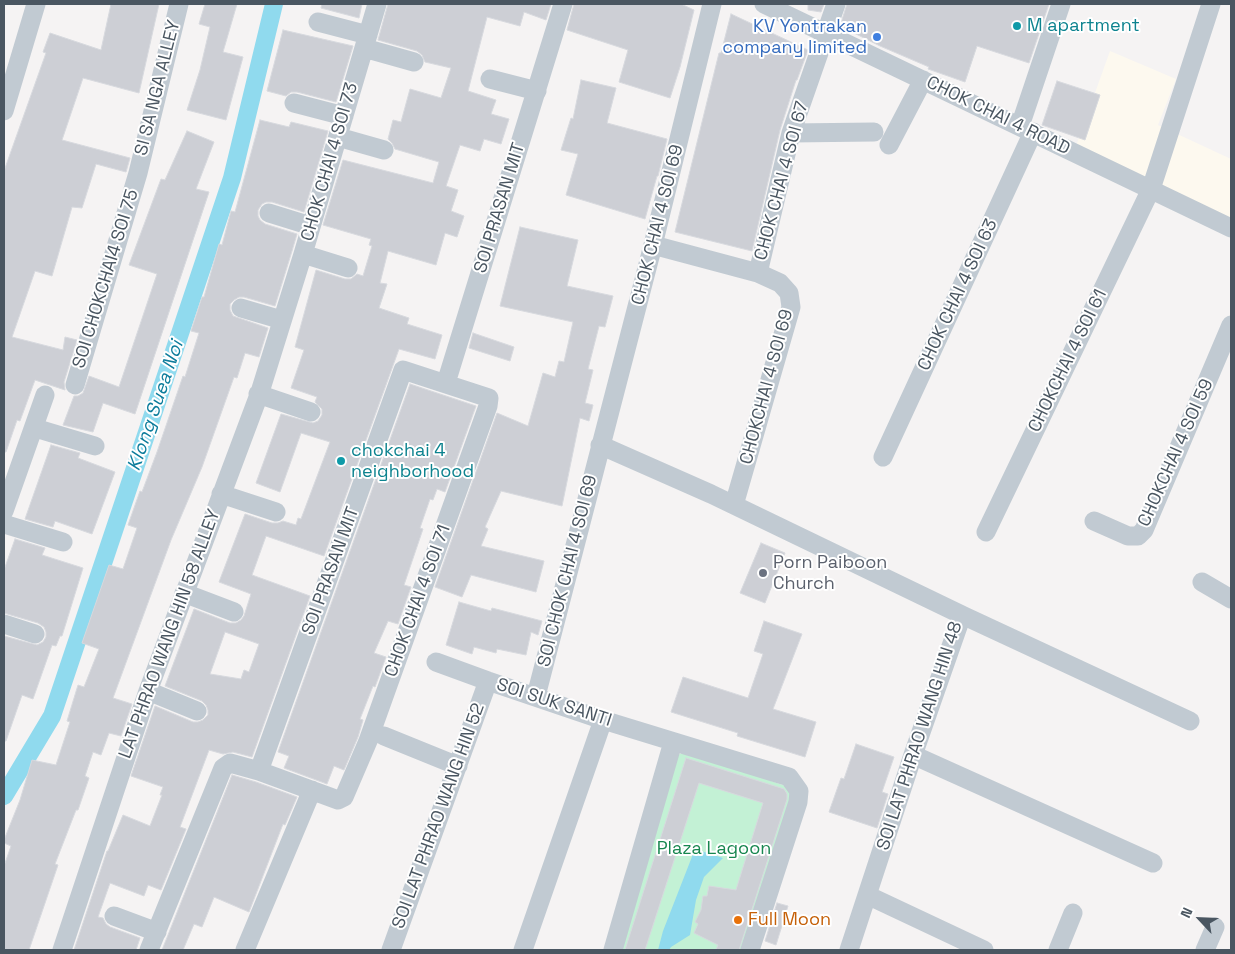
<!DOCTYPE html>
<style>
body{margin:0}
#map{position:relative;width:1235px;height:954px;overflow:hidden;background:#f5f3f3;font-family:"Space Grotesk",sans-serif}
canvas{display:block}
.frame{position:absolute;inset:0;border:5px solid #4a5661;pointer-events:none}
.north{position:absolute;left:1175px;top:894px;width:50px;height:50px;-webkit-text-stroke:4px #fff;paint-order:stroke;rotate:295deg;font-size:14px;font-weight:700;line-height:20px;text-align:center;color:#4a5661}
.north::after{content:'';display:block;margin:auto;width:18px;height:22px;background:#4a5661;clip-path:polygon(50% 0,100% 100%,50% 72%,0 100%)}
</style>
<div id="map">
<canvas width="1235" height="954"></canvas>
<div class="frame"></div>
<div class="north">N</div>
</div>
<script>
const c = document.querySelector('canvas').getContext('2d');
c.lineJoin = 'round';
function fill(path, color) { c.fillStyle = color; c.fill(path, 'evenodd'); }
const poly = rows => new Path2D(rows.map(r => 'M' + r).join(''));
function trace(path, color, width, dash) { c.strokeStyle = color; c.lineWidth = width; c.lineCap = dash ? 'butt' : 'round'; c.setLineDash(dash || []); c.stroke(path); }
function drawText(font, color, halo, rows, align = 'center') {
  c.font = font + ' "Space Grotesk",sans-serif'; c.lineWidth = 4; c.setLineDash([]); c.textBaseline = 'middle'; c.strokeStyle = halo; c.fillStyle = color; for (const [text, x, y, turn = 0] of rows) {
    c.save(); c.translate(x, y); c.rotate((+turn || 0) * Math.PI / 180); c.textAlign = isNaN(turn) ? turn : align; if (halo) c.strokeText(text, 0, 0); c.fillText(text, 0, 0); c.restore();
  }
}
fill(poly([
 [1110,51,1176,79,1158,125,1231,159,1231,220,1076,146]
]), '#fdf9ef');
fill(poly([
 [688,752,800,791,749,950,617,950,676,755]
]), '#c3f1d5');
fill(poly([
 [695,849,723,858,704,877,696,900,690,935,671,947,669,950,658,950,663,931]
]), '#90daee');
trace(poly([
 [4,796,52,716,232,178,274,4]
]), '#90daee', 18);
const building = poly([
 [111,4,159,4,139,93,83,78,62,140,130,158,126,172,96,164,82,208,72,207,52,276,35,271,12,337,63,350,65,337,77,340,64,382,65,390,35,380,20,421,17,420,6,452,4,452,4,171,46,53,43,52,50,33,101,50,111,4],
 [205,4,237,4,223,52,243,57,226,120,187,110,200,70,210,27,199,24,205,4],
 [322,4,362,4,359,18,321,8,322,4],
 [388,4,551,4,546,20,524,12,520,26,487,17,468,91,496,100,491,114,509,119,501,144,484,139,480,151,460,145,446,186,458,190,451,211,464,216,457,237,445,233,436,265,388,251,380,283,387,284,379,308,409,318,407,324,442,335,435,359,399,349,324,556,266,536,252,575,310,596,252,757,233,752,223,754,209,750,180,827,186,829,161,890,148,885,144,896,110,883,98,917,103,918,106,924,110,927,140,938,136,950,74,950,107,851,108,851,123,815,150,826,162,795,160,795,163,787,131,776,155,706,193,722,198,722,203,720,208,715,208,710,206,705,202,701,165,686,194,609,230,623,236,623,241,620,244,616,251,594,219,582,245,514,272,523,278,523,283,521,296,525,298,518,301,519,330,442,301,433,280,492,256,483,281,414,313,423,318,421,322,415,322,409,315,402,317,397,291,388,304,350,295,347,316,270,345,279,351,279,357,274,363,276,372,246,369,245,371,239,323,225,343,160,433,183,439,162,395,149,392,143,388,139,393,120,401,122,410,89,441,98,451,68,425,62,422,55,417,51,378,40,388,4],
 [225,632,259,644,249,672,244,670,241,679,210,674,225,632],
 [574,4,681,4,694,10,680,67,670,98,619,82,628,50,567,30,574,4],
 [808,4,824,4,821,12,808,10,808,4],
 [847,4,1049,4,1029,63,977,46,965,82,928,69,929,67,880,46,840,26,847,4],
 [731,14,808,50,797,80,796,80,780,130,752,251,675,232,719,53,721,53,731,14],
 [283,30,353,46,336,102,297,92,291,92,286,96,267,91,283,30],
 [581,80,616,88,607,123,667,139,658,176,657,176,645,219,566,195,578,154,561,150,571,118,573,119,581,80],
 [1057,81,1100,95,1085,140,1042,125,1057,81],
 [260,120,289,127,291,122,328,131,304,212,272,202,266,202,262,204,258,210,258,216,260,220,265,224,297,234,292,251,275,306,244,297,239,297,234,300,230,304,230,310,233,316,268,328,259,357,245,353,237,378,234,377,202,467,171,540,113,698,132,704,121,736,109,733,101,755,93,752,85,776,89,778,78,810,76,810,55,864,58,865,29,950,4,950,4,866,11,846,4,843,4,840,20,800,32,760,56,765,70,722,67,721,78,685,84,687,99,649,82,643,109,565,123,569,137,528,128,525,140,491,142,492,157,452,183,376,185,377,199,333,191,331,202,297,204,297,219,244,222,245,231,211,235,212,260,120],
 [187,131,214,142,196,189,209,192,135,414,103,403,93,432,63,425,74,396,78,396,83,393,89,376,119,387,157,274,129,265,161,179,165,180,187,131],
 [520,227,578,240,567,286,613,296,605,327,599,326,588,369,593,370,585,403,593,405,589,421,580,418,562,506,501,491,485,527,488,529,481,546,544,561,536,592,471,575,462,597,435,587,497,413,528,426,543,373,555,377,559,361,564,362,573,322,500,306,520,227],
 [473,333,514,347,510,361,469,348,473,333],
 [410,384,476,406,445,492,437,489,433,500,430,499,420,528,423,529,404,585,411,587,398,624,388,621,374,653,386,657,375,687,373,686,360,719,363,720,358,737,344,770,334,766,327,784,284,768,289,756,278,752,410,384],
 [51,445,80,453,78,458,115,472,92,534,55,521,53,527,25,519,51,445],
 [15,539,45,548,42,555,83,568,62,636,60,636,56,646,52,645,33,699,22,695,6,741,4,741,4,636,37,645,43,642,46,637,46,632,44,627,38,623,4,613,4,570,15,539],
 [761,543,785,553,765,603,740,593,761,543],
 [459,602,491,611,492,608,542,621,538,635,531,632,526,655,497,649,496,653,474,647,472,654,446,645,459,602],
 [764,621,802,634,773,709,816,722,805,757,737,736,738,733,671,712,683,677,748,698,763,654,754,651,764,621],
 [856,744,894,757,882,792,888,794,877,828,829,812,841,778,844,779,856,744],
 [686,758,784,789,787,794,787,799,739,950,716,950,718,945,694,933,698,924,695,922,701,910,703,896,707,896,709,886,736,890,763,803,699,783,645,950,625,950,686,758],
 [232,775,256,782,297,797,285,825,283,824,249,912,214,897,202,927,194,924,183,950,162,950,232,775],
 [777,903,788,906,776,945,765,941,777,903]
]);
fill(building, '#cdcfd5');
trace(building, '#d7d9de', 1);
trace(poly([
 [764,4,1231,228],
 [318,22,368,35],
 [364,48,414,62],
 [490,79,537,91],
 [294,103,344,116],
 [4,111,36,4],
 [1020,126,1061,4],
 [791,133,874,132],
 [338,137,384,150],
 [889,145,923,80],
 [269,213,311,226],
 [653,245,758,273,780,283,789,293,791,307,734,505],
 [303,254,348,268],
 [758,273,791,133,836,4],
 [241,308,282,320],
 [446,383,563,4],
 [75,385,138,173,179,4],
 [258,394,311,412],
 [35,428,95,446],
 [600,445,711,494,962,615,913,755,849,950],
 [883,457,1033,132],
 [221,494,276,512],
 [4,511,45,395],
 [1094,521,1128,536,1138,536,1144,530,1231,325],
 [4,524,63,542],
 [986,532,1151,189,1211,4],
 [1202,582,1231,599],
 [184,593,234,612],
 [962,615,1190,721],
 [4,624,35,634],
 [436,662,488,681,603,720,789,777,799,791,798,802,750,950],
 [148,691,197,711],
 [536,696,653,245,712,4],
 [384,736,458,766],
 [913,755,1153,863],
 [867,895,984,950],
 [114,916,157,932],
 [62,950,148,691,260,392,303,254,377,4],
 [149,950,223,768,230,763,259,771,338,800,344,797,368,741,488,406,489,398,403,370,259,771],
 [245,950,312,790],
 [391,950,488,681],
 [523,950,603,720],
 [613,950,673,742],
 [1058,950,1073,913],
 [1205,950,1215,927]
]), '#c1cad2', 19);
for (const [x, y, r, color] of [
 [1017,26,5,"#0f9aa8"],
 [877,37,5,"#3f7fe0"],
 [341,461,5,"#0f9aa8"],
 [763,573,5,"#6b7280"],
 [738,920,5,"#e8710a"]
]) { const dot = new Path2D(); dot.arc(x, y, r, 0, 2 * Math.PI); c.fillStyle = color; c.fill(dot); trace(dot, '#fff', 2); }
drawText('18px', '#0d838f', '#fff', [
 ["M apartment",1027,26],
 ["chokchai 4",351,451],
 ["neighborhood",351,472]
], 'left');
drawText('18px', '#366cbe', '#fff', [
 ["KV Yontrakan",867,27],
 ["company limited",867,48]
], 'right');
drawText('18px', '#4a5661', '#fff', [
 ["SI SA NGA ALLEY",158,88,-76],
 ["CHOK CHAI 4 ROAD",998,116,26],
 ["CHOK CHAI 4 SOI 73",330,162,-74],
 ["CHOK CHAI 4 SOI 67",782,181,-75],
 ["SOI PRASAN MIT",500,208,-73],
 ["CHOK CHAI 4 SOI 69",658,225,-76],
 ["SOI CHOKCHAI4 SOI 75",106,279,-73],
 ["CHOK CHAI 4 SOI 63",958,295,-65],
 ["CHOKCHAI 4 SOI 61",1068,361,-64],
 ["CHOKCHAI 4 SOI 69",767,387,-75],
 ["CHOKCHAI 4 SOI 59",1176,453,-66],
 ["SOI PRASAN MIT",331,571,-70],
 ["SOI CHOK CHAI 4 SOI 69",568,571,-76],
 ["CHOK CHAI 4 SOI 71",418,601,-70],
 ["LAT PHRAO WANG HIN 58 ALLEY",170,634,-70],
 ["SOI SUK SANTI",554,703,18],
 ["SOI LAT PHRAO WANG HIN 48",920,736,-72],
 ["SOI LAT PHRAO WANG HIN 52",439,816,-70]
]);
drawText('18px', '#5b616d', '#fff', [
 ["Porn Paiboon",773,563],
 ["Church",773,584]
], 'left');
drawText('18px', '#17864f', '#fff', [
 ["Plaza Lagoon",714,849]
]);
drawText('18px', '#c56008', '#fff', [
 ["Full Moon",748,920]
], 'left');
drawText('italic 19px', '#0c7c9b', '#fff', [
 ["Klong Suea Noi",156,406,-71]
]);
</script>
